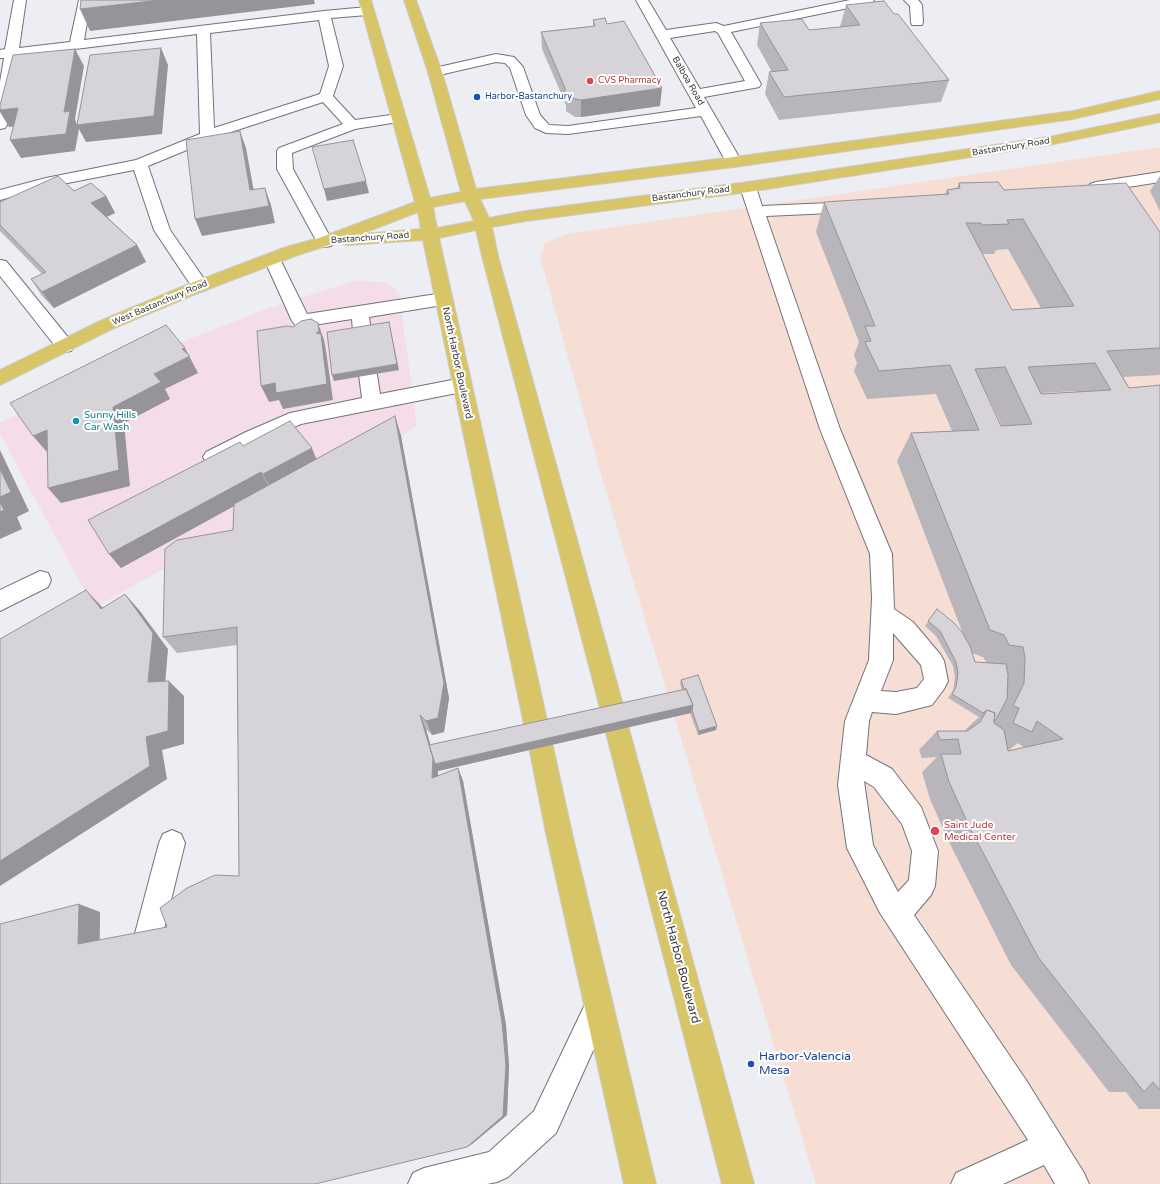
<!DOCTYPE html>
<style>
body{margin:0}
canvas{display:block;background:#eceef4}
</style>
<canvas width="1160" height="1184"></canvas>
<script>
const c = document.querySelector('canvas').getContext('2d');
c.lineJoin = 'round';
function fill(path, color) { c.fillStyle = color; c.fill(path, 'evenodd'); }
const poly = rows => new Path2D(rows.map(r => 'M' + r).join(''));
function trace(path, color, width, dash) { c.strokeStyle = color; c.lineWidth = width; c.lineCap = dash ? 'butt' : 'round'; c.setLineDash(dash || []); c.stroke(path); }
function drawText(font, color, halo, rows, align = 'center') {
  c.font = font + ' "Varela Round",sans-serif'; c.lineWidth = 4; c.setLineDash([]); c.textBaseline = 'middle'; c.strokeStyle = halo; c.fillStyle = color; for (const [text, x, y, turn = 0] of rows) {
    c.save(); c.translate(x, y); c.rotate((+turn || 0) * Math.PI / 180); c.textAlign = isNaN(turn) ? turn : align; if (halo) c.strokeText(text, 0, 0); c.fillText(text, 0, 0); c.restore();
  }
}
fill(poly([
 [354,281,384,282,399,292,417,426,401,436,94,608,0,434,0,423,118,367,263,310]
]), '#f4dde9');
fill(poly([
 [1160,147,1160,1184,816,1184,602,478,540,257,545,243,567,234]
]), '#f6ded4');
const minor = poly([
 [14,0,26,0,19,48,70,42,79,0,91,0,84,40,324,11,367,7,372,8,373,11,372,14,367,15,331,18,343,66,333,96,355,120,398,114,403,115,405,118,403,121,398,122,355,129,292,153,293,169,333,242,331,246,325,247,319,246,317,242,277,169,277,151,279,148,343,124,323,102,228,133,148,166,170,230,209,286,206,290,200,292,194,290,154,230,134,170,47,187,0,200,0,190,46,178,136,160,200,134,197,34,18,56,7,125,5,128,0,129,0,82,4,58,0,58,0,50,5,49,14,0],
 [319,20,329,66,320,94,214,128,210,33,319,20],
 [636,0,648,0,666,30,716,23,724,26,850,0,874,0,872,3,868,4,731,32,761,84,759,87,754,88,704,97,742,162,739,165,734,167,729,165,726,162,701,116,568,134,546,133,535,128,526,115,510,68,505,63,496,62,435,76,430,75,428,72,430,69,496,54,514,57,523,67,540,115,549,125,568,126,696,108,636,0],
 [715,31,718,33,745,81,700,89,670,38,715,31],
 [904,0,918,0,920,2,922,5,923,22,922,25,912,25,911,22,910,6,904,0],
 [1160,172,1160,182,1096,192,1090,190,1088,187,1090,184,1096,182,1160,172],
 [748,182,754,184,756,187,762,206,853,202,859,204,861,207,859,210,853,212,766,216,840,429,892,554,894,609,913,622,940,654,944,661,948,681,944,689,932,705,896,714,872,712,869,721,866,755,892,769,921,807,938,851,935,886,931,895,914,915,1026,1080,1084,1173,1089,1184,1055,1184,1044,1165,1003,1184,951,1184,956,1173,1028,1140,880,913,847,848,838,785,845,721,869,660,872,598,870,554,820,429,740,187,742,184,748,182],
 [893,633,921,665,924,679,917,688,896,692,881,691,893,660,893,633],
 [864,781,874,787,902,824,912,851,909,880,898,892,873,845,864,781],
 [272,254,278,255,280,259,307,314,443,293,449,295,452,299,449,303,443,305,369,317,371,332,368,336,362,338,356,336,353,332,352,319,301,327,295,325,292,321,264,259,266,255,272,254],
 [0,260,6,261,71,341,74,346,71,351,65,352,59,351,0,276,0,260],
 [368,368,375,370,377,375,380,394,462,378,469,380,471,385,469,390,462,392,301,424,260,442,220,462,213,465,206,462,203,457,206,452,246,432,290,413,362,398,359,375,361,370,368,368],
 [40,571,48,573,51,580,48,587,0,611,0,590,40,571],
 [172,830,181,834,185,843,161,941,157,951,147,955,137,951,133,941,159,843,163,834,172,830],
 [599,992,609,996,613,1006,556,1133,508,1177,497,1182,487,1184,408,1184,413,1173,424,1168,489,1152,534,1111,589,996,599,992]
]);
const major = poly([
 [359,0,371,0,430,198,461,192,428,72,404,0,416,0,442,72,476,189,734,157,1073,111,1160,91,1160,99,1073,119,734,167,480,199,489,218,526,211,748,182,935,154,1054,136,1160,114,1160,122,1054,144,748,192,526,221,492,227,498,256,625,712,622,719,626,721,629,729,754,1184,722,1184,605,729,608,721,605,720,601,712,482,256,476,230,439,238,549,729,545,737,550,739,553,747,572,833,656,1184,624,1184,546,833,529,747,533,739,528,737,525,729,423,240,349,245,343,244,342,241,298,255,198,293,112,329,0,385,0,370,100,321,186,285,286,247,319,238,415,202,359,0],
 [465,201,474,221,437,228,433,207,465,201],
 [418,212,421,229,361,234,418,212]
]);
trace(minor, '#727379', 2);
trace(major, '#ccc', 2);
fill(minor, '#fff');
fill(major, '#d8c567');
fill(poly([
 [846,5,894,14,949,80,941,102,779,120,765,94,769,72,772,72,757,45,760,23,809,30,840,27],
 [593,20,607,24,660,106,581,117,575,117,566,111,566,105,542,49,541,32,593,26],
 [1160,176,1160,211,1150,191],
 [959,183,1004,190,1160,232,1160,375,1123,377,1129,388,1160,385,1160,1109,1139,1109,1126,1092,1109,1092,1011,965,949,842,930,799,922,772,937,757,922,758,919,750,937,731,965,731,966,729,979,717,948,698,953,691,955,677,953,666,936,636,925,626,937,609,963,634,897,461,911,433,952,431,936,394,867,399,854,371,857,363,854,355,859,342,816,232,824,202,945,194,947,190,957,188],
 [1008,249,1041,308,1012,310,982,254,994,254,996,250],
 [1075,391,1076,392,1041,394,1041,393],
 [987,396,988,396,1002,426,1001,426],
 [972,653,983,657,987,663,975,662],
 [1018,743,1025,748,1008,751,1007,749,1009,750],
 [74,191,106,196,115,213,107,217,137,245,146,262,54,308,42,296,31,279,42,274,0,231,0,202],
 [395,416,401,436,449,698,444,732,432,735,426,729,430,745,682,690,680,684,681,680,716,730,698,735,690,713,438,771,438,776,458,768,463,781,506,1025,509,1066,507,1115,472,1144,467,1147,0,1184,100,912,100,940,167,927,239,876,237,645,177,653,163,637,233,530,234,506,121,568,109,554,243,446,317,459]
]), '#b8b5bb');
fill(poly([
 [160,0,314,0,315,4,90,31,80,9],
 [161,48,168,65,162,134,86,142,79,129,75,151,21,158,10,140,64,112,75,49,84,66,75,119,77,125],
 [662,88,660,106,581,117,581,100],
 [18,108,28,125,9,127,0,112,0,110],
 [240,131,246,148,257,208,250,190],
 [366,181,369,193,327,201,324,189],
 [265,188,271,205,275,223,202,236,195,219],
 [106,196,115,213,100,220,91,203],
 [137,245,146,262,54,308,42,292],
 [389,322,399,370,334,381,332,375],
 [318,323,324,340,325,345,326,351,333,400,283,409,279,400,269,402,261,386,316,333],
 [185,348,198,373,165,389,170,399,124,423,130,486,61,503,48,488,113,407,154,374,182,349],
 [395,416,401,436,449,698,444,732,432,735,426,721],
 [47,430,59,445,47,452,33,436],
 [312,448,318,463,271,489,263,474],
 [0,450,29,511,17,517,22,529,0,539],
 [261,472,269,487,121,568,109,554],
 [86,590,103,608,101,609],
 [125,594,140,611,168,649,164,697,148,682],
 [169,681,184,696,184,744,162,750,167,779,0,886,0,861,146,737],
 [693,705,691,713,438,771,438,791,432,778,420,715,426,729,436,764],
 [717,726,716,730,698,735,699,731],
 [458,768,463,781,506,1025,509,1066,507,1115,472,1144,467,1147],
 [79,904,100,912,99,950,78,944]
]), '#969498');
const building = poly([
 [81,0,160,0,80,9,81,0],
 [884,1,894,14,898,14,949,80,784,97,769,72,788,70,760,23,802,19,809,30,860,25,846,5,884,1],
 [605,18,607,24,624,21,662,88,581,100,575,99,565,94,565,88,541,32,595,26,593,20,605,18],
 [161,48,154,116,77,125,90,55,161,48],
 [75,49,64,112,70,111,66,134,10,140,18,108,0,110,0,105,13,55,75,49],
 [240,131,250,190,265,188,269,206,195,219,186,140,240,131],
 [353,140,366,181,324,189,312,147,353,140],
 [58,176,74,191,91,183,106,196,91,203,137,245,42,292,31,279,46,272,0,225,0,202,58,176],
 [998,182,1004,190,1126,183,1160,232,1160,348,1107,351,1129,388,1160,385,1160,1090,1153,1082,1144,1092,1038,957,970,828,949,782,941,754,961,754,958,739,940,740,937,731,967,731,980,722,987,710,995,713,994,723,1004,730,1008,751,1063,739,1037,721,1032,732,1013,723,1019,708,1013,706,1024,683,1025,658,1023,647,1009,645,1004,635,990,630,911,433,979,430,950,365,879,371,865,342,871,341,865,326,875,326,824,202,949,194,947,190,960,188,959,183,998,182],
 [1023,219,1074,306,1012,310,966,223,981,223,982,225,1009,224,1007,220,1023,219],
 [1095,363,1111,390,1041,394,1028,367,1095,363],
 [1005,367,1032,424,1001,426,975,369,1005,367],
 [311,319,318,323,319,331,316,333,321,334,327,384,276,393,275,383,261,386,257,331,287,326,293,327,301,321,311,319],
 [389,322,397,364,332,375,327,332,389,322],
 [166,325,185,348,182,349,190,356,154,374,161,382,113,407,119,470,48,488,47,430,33,436,10,403,166,325],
 [395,416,444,683,438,718,426,721,420,715,433,758,432,778,458,768,502,1022,506,1065,503,1116,467,1147,315,1184,0,1184,0,924,79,904,78,944,167,927,160,908,187,888,215,875,239,876,237,627,163,637,165,549,177,540,233,530,234,504,395,416],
 [290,421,312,448,263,474,261,472,109,554,88,520,240,442,243,446,290,421],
 [0,469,11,492,0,497,0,469],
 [0,502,4,510,0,512,0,502],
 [86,590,101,609,125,594,153,633,148,682,169,681,168,731,146,737,150,766,0,861,0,639,86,590],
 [937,609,953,622,962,632,970,646,975,662,1006,664,1008,675,1007,699,995,721,994,721,995,713,987,710,983,713,952,694,956,687,958,673,956,662,940,631,928,621,937,609],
 [698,675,717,726,699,731,692,710,693,705,686,689,684,689,681,680,698,675],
 [686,689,693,705,435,764,429,745,686,689]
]);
fill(building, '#d6d3d9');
trace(building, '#969498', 1);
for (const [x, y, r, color] of [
 [590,81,4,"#e0444e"],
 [477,97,4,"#1a4fb4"],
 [76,421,4,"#0f9aa8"],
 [935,831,5,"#e0444e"],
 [751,1064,4,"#1a4fb4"]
]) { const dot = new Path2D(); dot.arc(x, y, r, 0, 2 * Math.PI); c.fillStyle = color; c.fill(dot); trace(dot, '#fff', 1.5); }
drawText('9px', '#be3a42', '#fff', [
 ["CVS Pharmacy",598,81]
], 'left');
drawText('9px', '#39393c', '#fff', [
 ["Balboa Road",688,81,60],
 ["Bastanchury Road",1011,147,-9],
 ["Bastanchury Road",691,194,-7],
 ["Bastanchury Road",370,238,-4],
 ["West Bastanchury Road",160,303,-23]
]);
drawText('9px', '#164399', '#fff', [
 ["Harbor-Bastanchury",485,97]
], 'left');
drawText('10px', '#39393c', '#fff', [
 ["North Harbor Boulevard",457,363,78]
]);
drawText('10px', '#0d838f', '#fff', [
 ["Sunny Hills",84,415],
 ["Car Wash",84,427]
], 'left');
drawText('10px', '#be3a42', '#fff', [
 ["Saint Jude",944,825],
 ["Medical Center",944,837]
], 'left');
drawText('12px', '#39393c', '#fff', [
 ["North Harbor Boulevard",678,957,75]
]);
drawText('12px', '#164399', '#fff', [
 ["Harbor-Valencia",759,1057],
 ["Mesa",759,1071]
], 'left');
</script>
